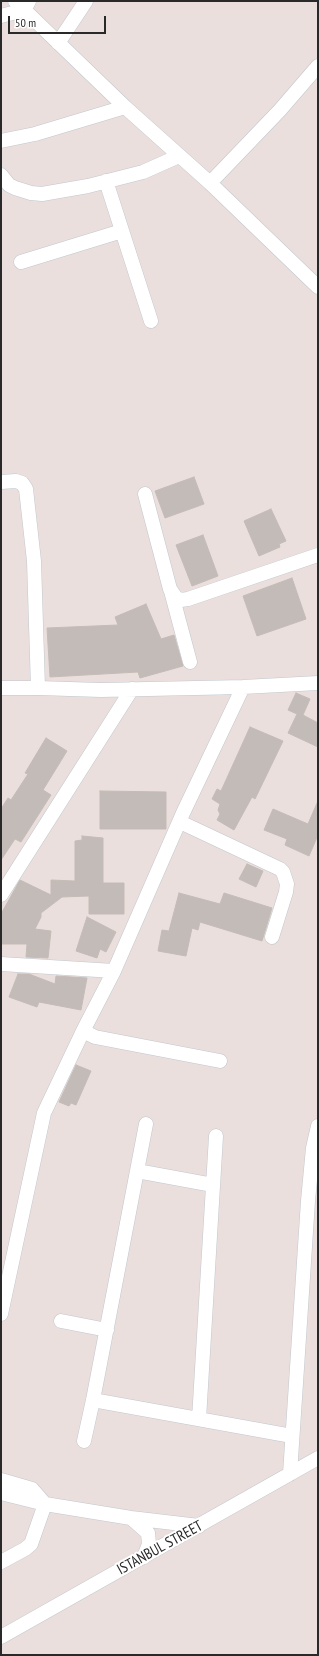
<!DOCTYPE html>
<style>
body{margin:0}
#map{position:relative;width:319px;height:1656px;overflow:hidden;background:#eadfdc;font-family:"PT Sans Narrow",sans-serif}
canvas{display:block}
.frame{position:absolute;inset:0;border:2px solid #292929;pointer-events:none}
.scale{position:absolute;left:8px;top:16px;width:98px;height:18px;box-sizing:border-box;border:2px solid #292929;border-top:0;padding-left:5px;font-size:12px;line-height:14px;white-space:nowrap;color:#292929;-webkit-text-stroke:3px #fff;paint-order:stroke}
</style>
<div id="map">
<canvas width="319" height="1656"></canvas>
<div class="frame"></div>
<div class="scale">50 m</div>
</div>
<script>
const c = document.querySelector('canvas').getContext('2d');
c.lineJoin = 'round';
function fill(path, color) { c.fillStyle = color; c.fill(path, 'evenodd'); }
const poly = rows => new Path2D(rows.map(r => 'M' + r).join(''));
function trace(path, color, width, dash) { c.strokeStyle = color; c.lineWidth = width; c.lineCap = dash ? 'butt' : 'round'; c.setLineDash(dash || []); c.stroke(path); }
function drawText(font, color, halo, rows, align = 'center') {
  c.font = font + ' "PT Sans Narrow",sans-serif'; c.lineWidth = 4; c.setLineDash([]); c.textBaseline = 'middle'; c.strokeStyle = halo; c.fillStyle = color; for (const [text, x, y, turn = 0] of rows) {
    c.save(); c.translate(x, y); c.rotate((+turn || 0) * Math.PI / 180); c.textAlign = isNaN(turn) ? turn : align; if (halo) c.strokeText(text, 0, 0); c.fillText(text, 0, 0); c.restore();
  }
}
const building = poly([
 [194,477,204,504,165,518,155,491,194,477],
 [271,509,286,541,279,544,280,547,259,556,244,521,271,509],
 [203,535,218,576,192,586,176,545,203,535],
 [292,578,306,619,257,636,243,596,292,578],
 [146,604,161,639,174,635,183,666,140,678,138,672,50,677,47,628,118,625,115,617,146,604],
 [296,693,310,699,303,715,318,723,318,747,288,733,297,714,288,710,296,693],
 [250,727,283,741,255,799,252,797,234,830,217,820,220,814,218,810,220,804,212,799,217,789,221,791,250,727],
 [46,738,67,751,43,790,51,795,21,842,15,839,1,860,1,809,8,798,11,800,28,774,25,773,46,738],
 [100,791,166,792,166,829,100,829,100,791],
 [318,801,318,835,309,856,285,845,287,839,264,830,273,809,308,824,318,801],
 [82,836,103,838,103,883,124,883,124,914,89,914,89,896,62,897,41,913,41,917,35,929,51,931,48,958,26,957,27,944,1,944,1,914,20,880,51,895,51,880,75,881,75,841,82,840,82,836],
 [247,864,263,871,256,887,239,879,247,864],
 [179,893,220,904,224,893,272,908,262,941,200,922,198,930,192,928,186,956,158,951,162,930,169,931,179,893],
 [87,917,116,932,106,952,100,949,97,958,76,951,87,917],
 [18,974,29,974,55,984,56,976,87,978,81,1010,39,1002,37,1007,9,997,18,974],
 [76,1065,91,1071,76,1105,71,1103,69,1106,59,1102,76,1065]
]);
fill(building, '#c2bbb8');
trace(building, '#c5bbb6', 1);
const minor = poly([
 [15,1,125,107,210,183,318,287],
 [1,16,24,10,29,1],
 [58,43,86,1],
 [1,141,35,134,125,107],
 [1,175,9,185,15,188,31,193,42,194,88,186,143,172,179,156],
 [106,181,151,321],
 [210,183,280,110,318,66],
 [21,262,122,231],
 [1,482,16,481,22,483,26,489,34,561,38,688],
 [145,494,170,589,176,598,181,600,188,599,318,555],
 [171,591,190,662],
 [1,688,38,688,101,690,243,687,318,683],
 [180,822,280,869,283,872,287,884,286,892,272,937],
 [1,895,132,689],
 [1,964,114,971],
 [220,1061,95,1037,83,1031,114,971,183,813,243,687],
 [137,1171,213,1185],
 [1,1314,44,1113,83,1031],
 [61,1321,107,1330],
 [93,1400,292,1436],
 [199,1419,216,1136],
 [84,1441,93,1400,146,1124],
 [290,1474,308,1201,313,1148,318,1126],
 [1,1480,32,1489,45,1504],
 [1,1493,45,1504,131,1518,199,1526],
 [131,1518,148,1533,149,1544,144,1557],
 [1,1562,25,1549,31,1544,45,1504],
 [1,1637,318,1458]
]);
trace(minor, '#c1c7ce', 15);
trace(minor, '#fff', 14);
drawText('15px', '#292929', '#fff', [
 ["ISTANBUL STREET",160,1548,-29]
]);
</script>
